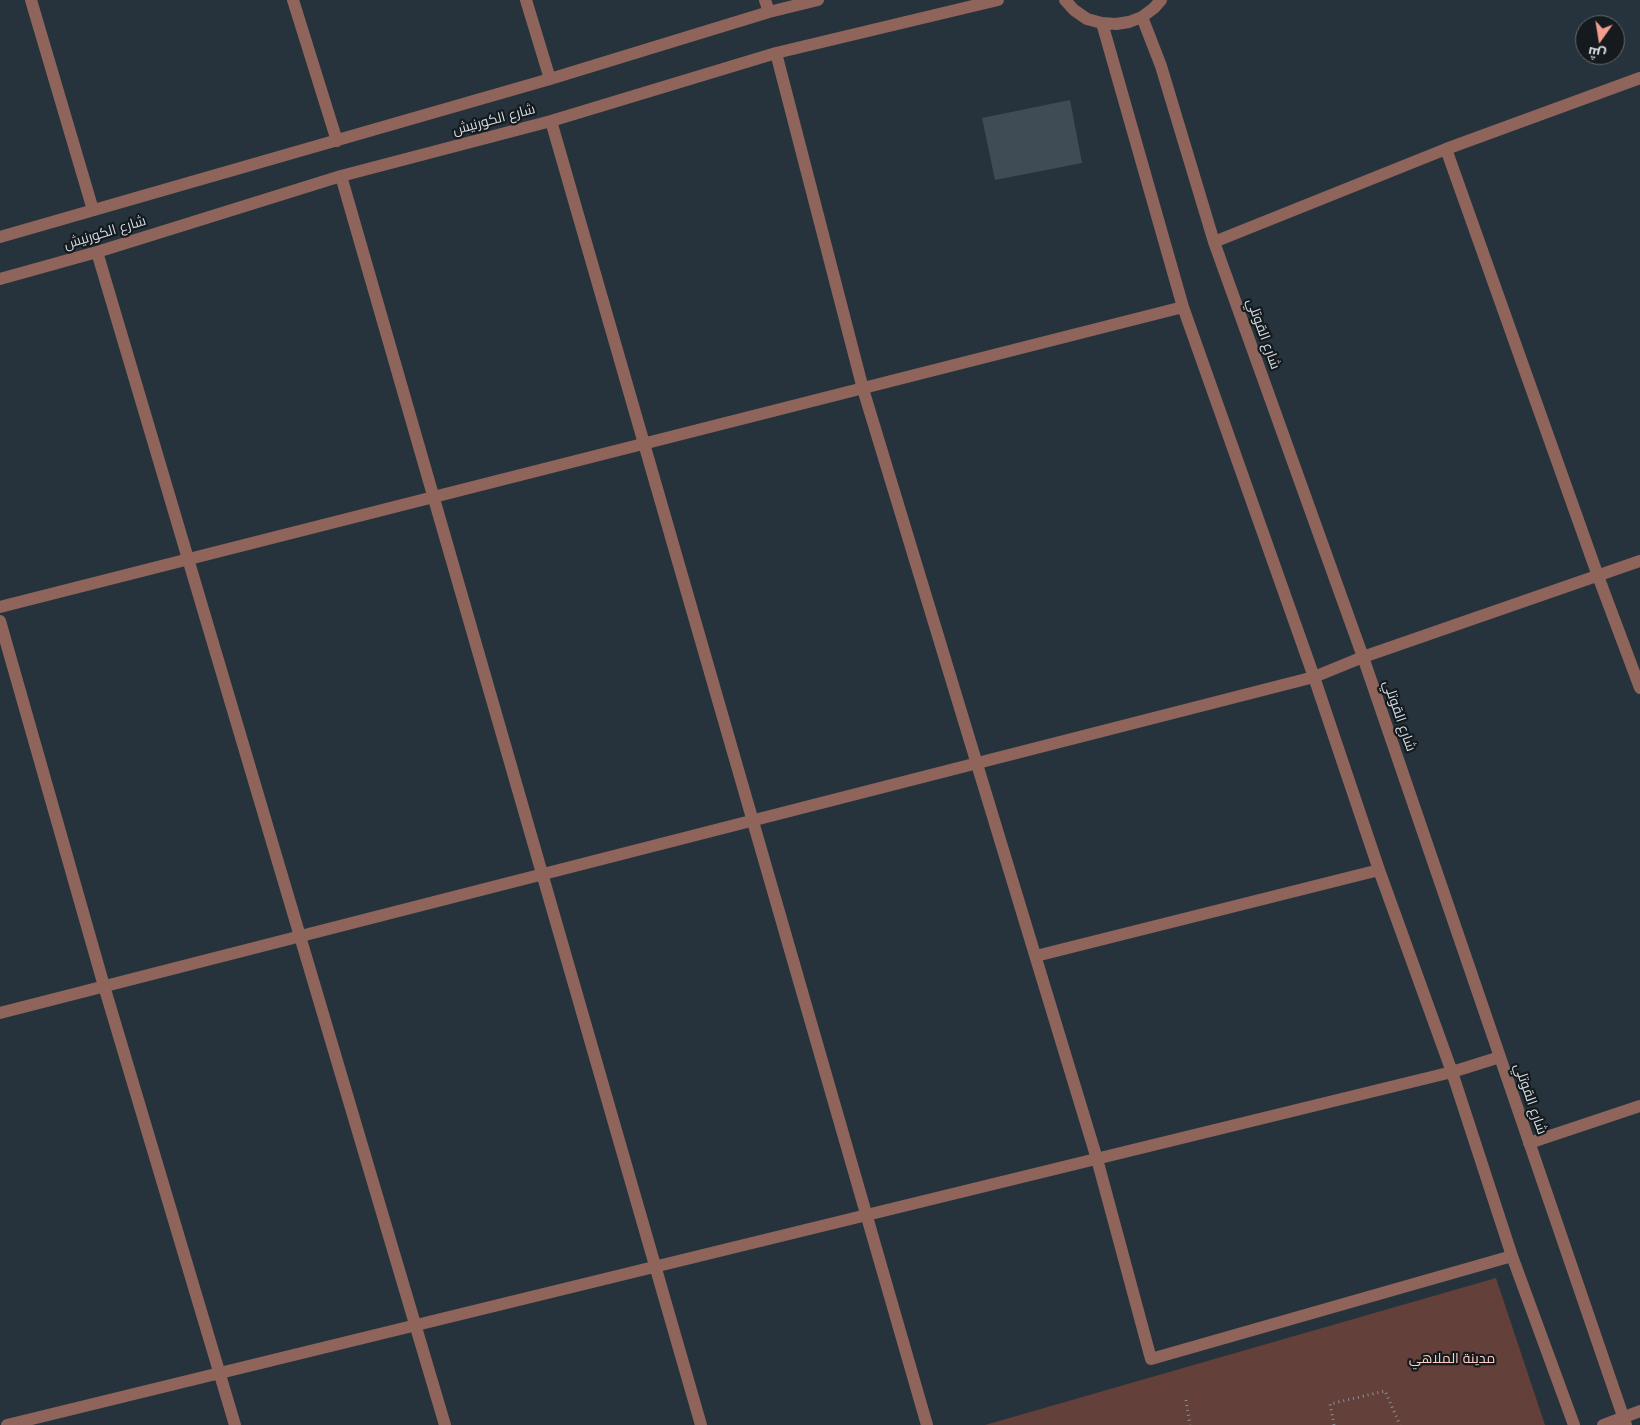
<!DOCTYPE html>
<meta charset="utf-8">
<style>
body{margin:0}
#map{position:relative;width:1640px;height:1425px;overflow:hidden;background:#26333c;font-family:Arial,Cairo,sans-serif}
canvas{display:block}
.north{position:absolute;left:1575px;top:15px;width:50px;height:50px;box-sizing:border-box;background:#141a1e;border:1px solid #62686d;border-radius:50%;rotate:193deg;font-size:14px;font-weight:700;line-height:20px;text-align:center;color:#d6dee4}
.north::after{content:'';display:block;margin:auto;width:18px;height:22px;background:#f49d8c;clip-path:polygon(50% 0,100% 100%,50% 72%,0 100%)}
</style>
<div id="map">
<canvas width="1640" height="1425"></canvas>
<div class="north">ش</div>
</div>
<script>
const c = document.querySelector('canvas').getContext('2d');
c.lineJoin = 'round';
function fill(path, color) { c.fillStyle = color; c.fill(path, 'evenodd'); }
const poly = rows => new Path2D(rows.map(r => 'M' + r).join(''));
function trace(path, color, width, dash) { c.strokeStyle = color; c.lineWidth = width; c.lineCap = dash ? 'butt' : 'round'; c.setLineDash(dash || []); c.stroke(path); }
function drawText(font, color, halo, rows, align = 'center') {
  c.font = font + ' Arial,Cairo,sans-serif'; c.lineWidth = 4.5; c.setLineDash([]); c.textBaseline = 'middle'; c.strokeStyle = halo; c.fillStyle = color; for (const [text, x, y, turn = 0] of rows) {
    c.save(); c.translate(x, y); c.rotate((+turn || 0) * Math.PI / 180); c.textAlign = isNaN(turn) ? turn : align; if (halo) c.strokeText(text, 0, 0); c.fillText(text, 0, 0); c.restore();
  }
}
fill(poly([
 [1496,1278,1545,1425,985,1425]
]), '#634039');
fill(poly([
 [1070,100,1082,163,995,180,982,118]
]), '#3f4c56');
trace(poly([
 [1186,1400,1190,1425],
 [1334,1425,1330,1404,1385,1391,1400,1425]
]), '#879198', 3, [1, 4]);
trace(poly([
 [31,0,93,210],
 [293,0,337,141],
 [526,0,550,79],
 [765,0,769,12],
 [1065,0,1074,10,1087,19,1102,23,1116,24,1129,22,1142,17,1154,8,1161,0],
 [1142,17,1161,66,1214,242,1363,657,1626,1425],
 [1102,23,1183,307,1314,677,1379,870,1452,1072,1512,1256,1574,1425],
 [776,53,863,389,1097,1159,1151,1359,1512,1256],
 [551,121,927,1425],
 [1446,149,1598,576,1640,688],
 [341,176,701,1425],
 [0,237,550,79,769,12,818,0],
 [1214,242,1446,149,1640,78],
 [97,252,445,1425],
 [0,279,97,252,341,176,551,121,776,53,998,0],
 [0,607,1183,307],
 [0,621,104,986,235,1425],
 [1036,956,1379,870],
 [0,1013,1314,677,1363,657,1640,561],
 [1529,1143,1640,1106],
 [7,1425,1452,1072,1500,1057],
 [1603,1425,1640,1411]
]), '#8e645b', 12);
drawText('14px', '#d6dee4', '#141a1e', [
 ["شارع الكورنيش",494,120,-15],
 ["شارع الكورنيش",105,233,-17],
 ["شارع القوتلي",1263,334,70],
 ["شارع القوتلي",1399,716,71],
 ["شارع القوتلي",1530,1099,71]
]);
drawText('14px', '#ffcdc3', '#141a1e', [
 ["مدينة الملاهي",1452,1359]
]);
</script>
